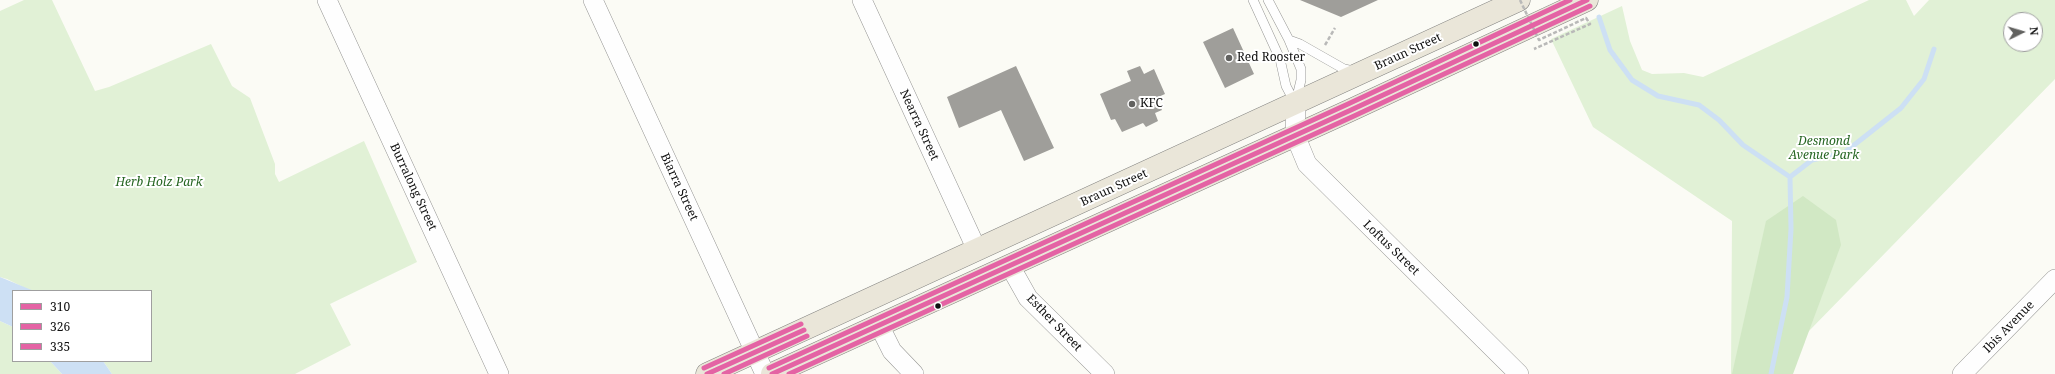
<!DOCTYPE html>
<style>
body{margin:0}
#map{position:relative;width:2055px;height:374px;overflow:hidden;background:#fbfbf5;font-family:"Noto Serif",serif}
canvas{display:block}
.legend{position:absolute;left:12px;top:290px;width:140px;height:72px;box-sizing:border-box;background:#fff;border:1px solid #9f9f9f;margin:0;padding:5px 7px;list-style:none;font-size:12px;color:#0f0f0f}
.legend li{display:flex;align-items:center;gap:8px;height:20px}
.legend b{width:20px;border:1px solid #9f9f9f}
.north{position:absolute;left:2003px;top:12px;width:40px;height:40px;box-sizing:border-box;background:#fff;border:1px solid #9f9f9f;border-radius:50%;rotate:85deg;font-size:11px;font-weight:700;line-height:16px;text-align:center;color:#0f0f0f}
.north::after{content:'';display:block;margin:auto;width:14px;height:18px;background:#626260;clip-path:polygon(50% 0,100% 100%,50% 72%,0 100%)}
</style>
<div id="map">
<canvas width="2055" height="374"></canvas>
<ul class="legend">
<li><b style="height:5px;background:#e463a4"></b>310</li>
<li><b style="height:5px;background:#e463a4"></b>326</li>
<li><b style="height:5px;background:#e463a4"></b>335</li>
</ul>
<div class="north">N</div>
</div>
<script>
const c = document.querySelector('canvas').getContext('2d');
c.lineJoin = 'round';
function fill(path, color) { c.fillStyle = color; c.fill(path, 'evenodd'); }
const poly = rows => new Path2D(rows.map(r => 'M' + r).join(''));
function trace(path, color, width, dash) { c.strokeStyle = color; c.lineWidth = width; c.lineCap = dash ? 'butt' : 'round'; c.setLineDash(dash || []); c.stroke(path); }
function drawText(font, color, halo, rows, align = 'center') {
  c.font = font + ' "Noto Serif",serif'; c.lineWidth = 4; c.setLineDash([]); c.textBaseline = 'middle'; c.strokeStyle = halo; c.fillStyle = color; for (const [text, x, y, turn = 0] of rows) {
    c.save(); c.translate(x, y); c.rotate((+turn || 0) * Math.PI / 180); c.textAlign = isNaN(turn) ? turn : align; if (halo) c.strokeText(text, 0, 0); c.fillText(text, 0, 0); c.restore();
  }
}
fill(poly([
 [24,0,52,0,95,91,109,87,211,44,232,86,250,98,275,164,275,174,279,182,364,141,417,262,330,304,351,345,295,374,112,374,103,361,151,361,151,291,31,291,7,279,0,277,0,11],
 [1869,0,1906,0,1914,16,1929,0,2055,0,2055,79,1767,374,1731,374,1732,221,1593,127,1551,39,1622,6,1630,41,1642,70,1652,74,1684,73,1703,77],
 [2011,20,2035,20,2035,44,2011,44],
 [0,321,13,327,13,361,50,361,62,374,0,374]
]), '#e1f1d6');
fill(poly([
 [1803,196,1836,220,1841,245,1793,374,1732,374,1766,221]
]), '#d1e8c4');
fill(poly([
 [0,277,34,291,13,291,13,327,0,321],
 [50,361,103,361,112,374,62,374]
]), '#cde0f4');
trace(poly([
 [1599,17,1610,50,1632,80,1658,96,1699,105,1719,120,1743,145,1790,177],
 [1771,374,1787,297,1791,229,1790,177,1812,160,1844,153,1901,108,1924,79,1934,49]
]), '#cde0f4', 5);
fill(poly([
 [1300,0,1378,0,1341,17],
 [1233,28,1254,74,1225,88,1203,42],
 [1016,66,1054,148,1024,161,1001,110,959,128,947,97],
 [1140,66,1144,74,1154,69,1165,94,1156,98,1162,110,1155,113,1158,121,1146,127,1143,123,1122,132,1115,119,1111,120,1100,94,1131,81,1127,71]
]), '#9f9e9a');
const service = poly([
 [1253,0,1280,59,1286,86,1295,103],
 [1268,0,1289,40,1301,69,1301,80,1296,101],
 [1289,40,1300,44,1344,69,1354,71]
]);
const minor = poly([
 [327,0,499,374],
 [593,0,765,374],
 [862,0,977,250],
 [1296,104,1295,135,1307,164,1519,374],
 [1010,266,1028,298,1105,374],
 [879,325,892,351,914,374],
 [1962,374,2055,279]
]);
const trunk = poly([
 [707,374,1519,0],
 [772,374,1351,110,1587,0]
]);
trace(service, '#959593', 10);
trace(minor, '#959593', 20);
trace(trunk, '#838380', 23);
trace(poly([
 [1325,45,1335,28]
]), '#b9b9b8', 2.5, [4, 2]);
trace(service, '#fefefe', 9);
trace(minor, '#fefefe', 19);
trace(trunk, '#eae6d9', 22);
trace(poly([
 [1520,0,1539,40,1586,18,1590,24,1534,49]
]), '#b9b9b8', 2.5, [4, 2]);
trace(poly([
 [707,374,804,330],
 [772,374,1351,110,1587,0]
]), '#e463a4', 5);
trace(poly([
 [724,374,807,336],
 [789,374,1354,116,1590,6]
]), '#e463a4', 5);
trace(poly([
 [704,368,801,324],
 [769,368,1348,104,1570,0]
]), '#e463a4', 5);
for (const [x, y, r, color] of [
 [1476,44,3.5,"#0f0f0f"],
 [1229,58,4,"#626260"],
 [1132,104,4,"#626260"],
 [938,306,3.5,"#0f0f0f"]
]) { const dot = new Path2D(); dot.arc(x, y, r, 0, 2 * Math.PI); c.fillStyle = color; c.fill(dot); trace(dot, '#fff', 1.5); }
drawText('12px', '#0f0f0f', '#fff', [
 ["Braun Street",1408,52,-25],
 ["Nearra Street",919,125,65],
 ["Burralong Street",413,187,65],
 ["Biarra Street",679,187,65],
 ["Braun Street",1114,188,-25],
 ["Loftus Street",1391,248,44],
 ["Esther Street",1054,323,46],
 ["Ibis Avenue",2009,327,-46]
]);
drawText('12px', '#0f0f0f', '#fff', [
 ["Red Rooster",1237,58],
 ["KFC",1140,104]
], 'left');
drawText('italic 12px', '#256521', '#fff', [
 ["Desmond",1824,142],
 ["Avenue Park",1824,156],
 ["Herb Holz Park",159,183]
]);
</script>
